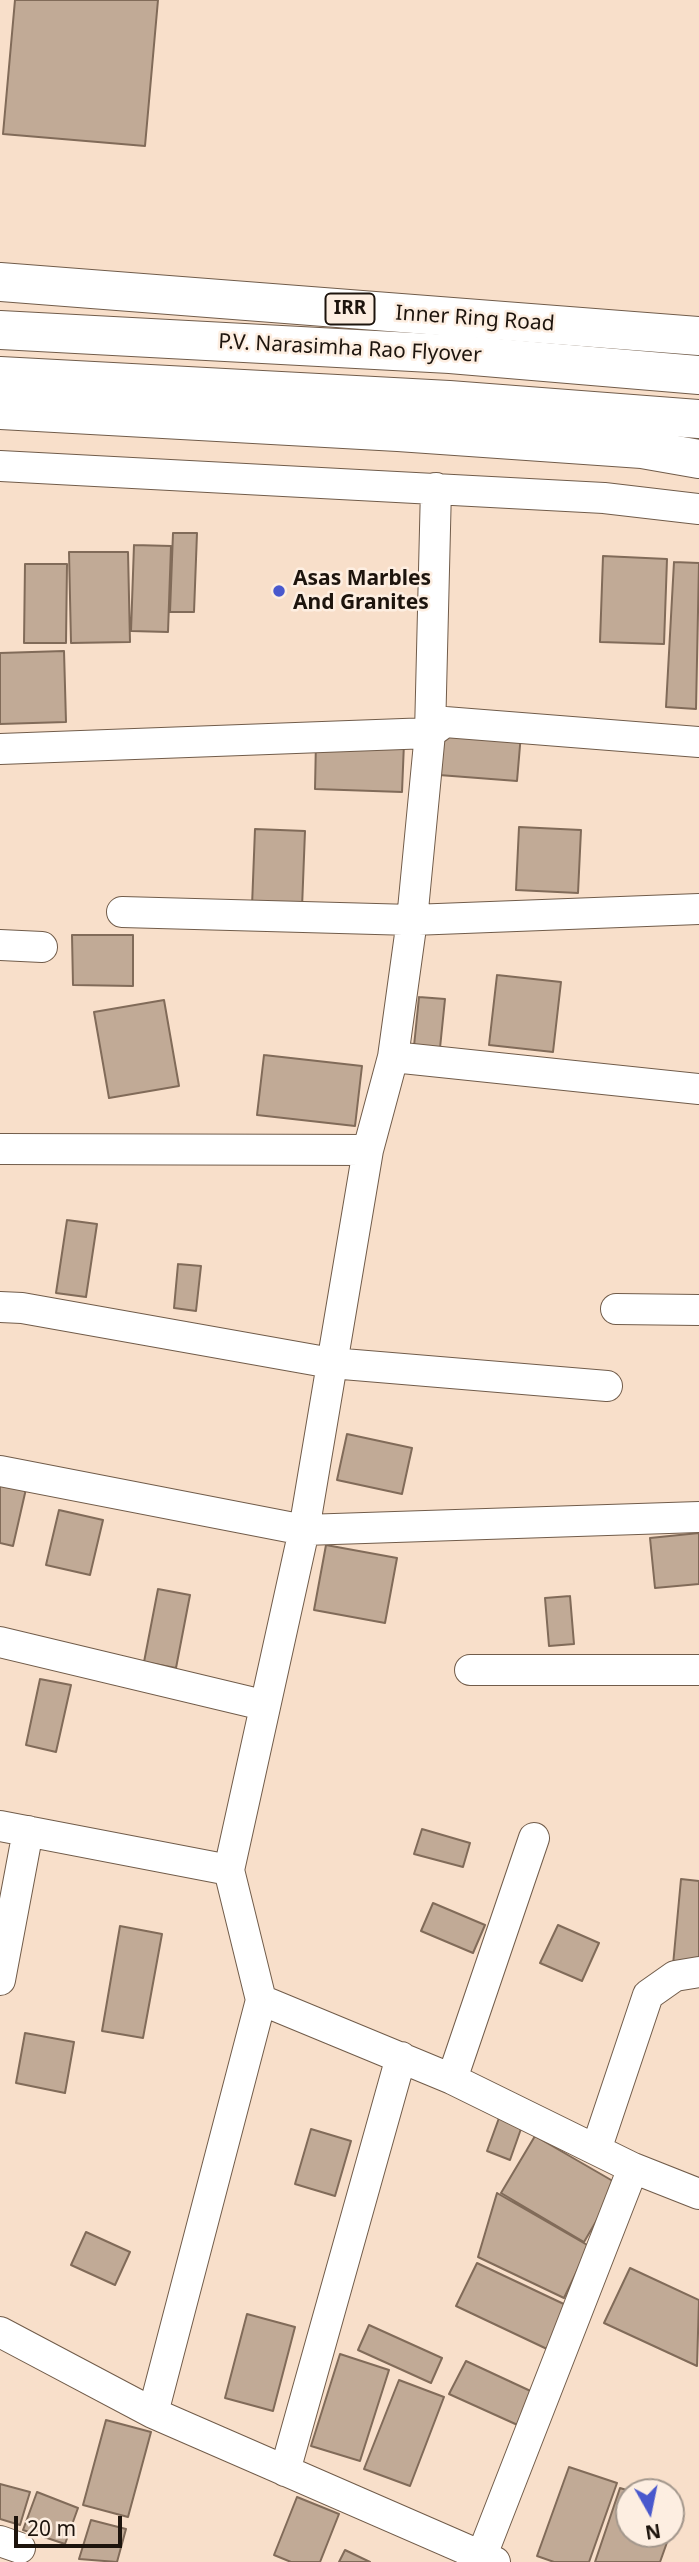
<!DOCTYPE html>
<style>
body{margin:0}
#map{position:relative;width:699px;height:2562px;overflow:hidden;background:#f8dfca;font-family:"Noto Sans",sans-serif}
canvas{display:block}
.north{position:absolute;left:615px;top:2478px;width:70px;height:70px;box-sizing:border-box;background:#fdeee1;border:2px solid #a3978c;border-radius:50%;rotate:171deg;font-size:19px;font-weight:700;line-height:28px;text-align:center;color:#1d140d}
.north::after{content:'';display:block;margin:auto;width:24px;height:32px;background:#4958cd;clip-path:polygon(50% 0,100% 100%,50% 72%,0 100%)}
.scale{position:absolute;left:14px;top:2516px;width:108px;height:32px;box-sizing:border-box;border:4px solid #1d140d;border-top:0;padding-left:9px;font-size:21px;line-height:24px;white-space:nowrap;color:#1d140d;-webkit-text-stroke:5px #fdeee1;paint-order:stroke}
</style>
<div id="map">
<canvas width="699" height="2562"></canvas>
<div class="north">N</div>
<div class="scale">20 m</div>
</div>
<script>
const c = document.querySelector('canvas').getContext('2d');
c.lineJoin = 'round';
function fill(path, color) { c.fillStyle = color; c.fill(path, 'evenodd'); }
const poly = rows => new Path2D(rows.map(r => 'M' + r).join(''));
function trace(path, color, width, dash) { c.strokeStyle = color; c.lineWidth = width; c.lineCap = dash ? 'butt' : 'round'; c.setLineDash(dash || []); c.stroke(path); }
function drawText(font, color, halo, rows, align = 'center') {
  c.font = font + ' "Noto Sans",sans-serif'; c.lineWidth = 5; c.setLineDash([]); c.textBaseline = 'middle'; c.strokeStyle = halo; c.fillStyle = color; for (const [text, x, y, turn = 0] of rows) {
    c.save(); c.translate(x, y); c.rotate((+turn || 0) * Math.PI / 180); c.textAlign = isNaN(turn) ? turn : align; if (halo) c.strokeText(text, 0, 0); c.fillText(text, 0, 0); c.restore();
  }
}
const building = poly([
 [15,0,158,0,145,146,3,134,15,0],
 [173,533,197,533,194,612,170,612,173,533],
 [134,545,171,546,168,632,131,631,134,545],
 [69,552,128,552,130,642,71,643,69,552],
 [603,556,667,559,664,644,600,642,603,556],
 [674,562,699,563,696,709,666,707,674,562],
 [25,564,67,564,66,643,24,643,25,564],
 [64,651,66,722,0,724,0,653,64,651],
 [443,728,521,734,517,781,439,775,443,728],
 [316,740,404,743,402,792,315,789,316,740],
 [519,827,581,830,578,893,516,890,519,827],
 [255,829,305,831,302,908,252,906,255,829],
 [72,935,133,935,133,986,73,985,72,935],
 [497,975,561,982,553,1052,489,1045,497,975],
 [419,997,445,999,440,1048,414,1046,419,997],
 [164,1000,179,1086,109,1098,94,1012,164,1000],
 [264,1055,362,1066,355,1126,257,1115,264,1055],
 [67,1220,97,1224,86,1297,56,1293,67,1220],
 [178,1264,201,1266,196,1311,174,1308,178,1264],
 [347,1434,412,1448,402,1494,337,1480,347,1434],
 [0,1474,28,1480,13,1546,0,1543,0,1474],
 [59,1510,103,1520,90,1575,46,1565,59,1510],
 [699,1533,699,1584,655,1588,650,1538,699,1533],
 [326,1545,397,1558,385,1623,314,1610,326,1545],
 [158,1589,190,1595,176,1668,144,1662,158,1589],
 [570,1596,574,1644,549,1646,545,1598,570,1596],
 [40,1679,71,1685,56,1752,26,1745,40,1679],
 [422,1829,470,1843,463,1867,414,1854,422,1829],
 [681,1879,699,1881,699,1968,673,1965,681,1879],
 [433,1903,485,1925,473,1953,421,1931,433,1903],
 [558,1925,599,1943,582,1981,540,1963,558,1925],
 [120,1926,162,1934,143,2038,102,2031,120,1926],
 [25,2033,74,2042,65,2093,16,2083,25,2033],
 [499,2118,522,2126,510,2160,487,2151,499,2118],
 [311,2129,351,2141,335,2196,295,2184,311,2129],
 [535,2136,618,2184,584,2242,501,2193,535,2136],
 [497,2193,589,2246,564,2298,478,2257,497,2193],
 [86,2232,130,2252,115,2285,71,2265,86,2232],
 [477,2263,568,2306,547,2349,456,2306,477,2263],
 [630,2268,699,2300,697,2366,604,2323,630,2268],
 [247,2314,295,2327,273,2411,225,2398,247,2314],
 [369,2325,442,2358,431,2383,358,2350,369,2325],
 [340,2354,389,2370,360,2461,311,2446,340,2354],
 [466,2361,537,2394,522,2427,449,2394,466,2361],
 [399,2380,444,2397,410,2486,364,2469,399,2380],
 [106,2420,151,2432,128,2517,83,2505,106,2420],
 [569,2467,617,2483,589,2562,554,2562,537,2556,569,2467],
 [0,2484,30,2492,20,2525,0,2519,0,2484],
 [620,2488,633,2492,629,2492,629,2534,670,2534,660,2562,595,2562,620,2488],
 [37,2492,78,2508,65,2544,23,2530,37,2492],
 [297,2497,339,2514,320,2562,291,2562,274,2555,297,2497],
 [91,2520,126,2529,117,2562,79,2559,91,2520],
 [345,2550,370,2562,339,2562,345,2550]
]);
fill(building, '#c1aa96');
trace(building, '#816b59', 2);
const street = poly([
 [0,466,604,498,699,509],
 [436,488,430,733,412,920,393,1057,368,1150,304,1530,229,1870,261,2000,452,2079,633,2168,699,2194],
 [0,749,430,733,445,722,699,742],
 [122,912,412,920,699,909],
 [0,945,42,947],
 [393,1057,699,1089],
 [0,1149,368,1150],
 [0,1307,22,1308,331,1363,607,1386],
 [616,1309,699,1310],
 [0,1471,304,1530,699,1517],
 [0,1642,263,1705],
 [470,1670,699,1670],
 [0,1826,229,1870],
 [0,1980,28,1831],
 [452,2079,534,1838],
 [597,2147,648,1995,675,1976,699,1972],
 [0,2332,153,2413,495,2562],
 [153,2413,261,2000],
 [285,2471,401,2057],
 [0,2541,20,2548],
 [482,2555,633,2168]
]);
const primary = poly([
 [0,282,699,336],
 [0,410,398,432,642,449,699,459]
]);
const highway = poly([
 [0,330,450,354,699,375],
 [0,376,449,400,699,419]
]);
trace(street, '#715c4a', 32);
trace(primary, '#715c4a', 40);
trace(highway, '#715c4a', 40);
trace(street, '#fff', 30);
trace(primary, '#fff', 38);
trace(highway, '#fff', 38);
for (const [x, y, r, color] of [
 [279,591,7,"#4958cd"]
]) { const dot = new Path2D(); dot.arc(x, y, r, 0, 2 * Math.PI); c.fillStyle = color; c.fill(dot); trace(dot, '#fdeee1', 2.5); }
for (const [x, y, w] of [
 [350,309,49]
]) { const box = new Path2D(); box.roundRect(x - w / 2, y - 15.5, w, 31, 5); c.fillStyle = '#fdeee1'; c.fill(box); trace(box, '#1d140d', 2); }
drawText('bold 19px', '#1d140d', null, [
 ["IRR",350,309]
]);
drawText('21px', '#1d140d', '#fdeee1', [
 ["Inner Ring Road",475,319,4],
 ["P.V. Narasimha Rao Flyover",350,349,3]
]);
drawText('bold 21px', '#1d140d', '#fdeee1', [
 ["Asas Marbles",293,579],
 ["And Granites",293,603]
], 'left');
</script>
